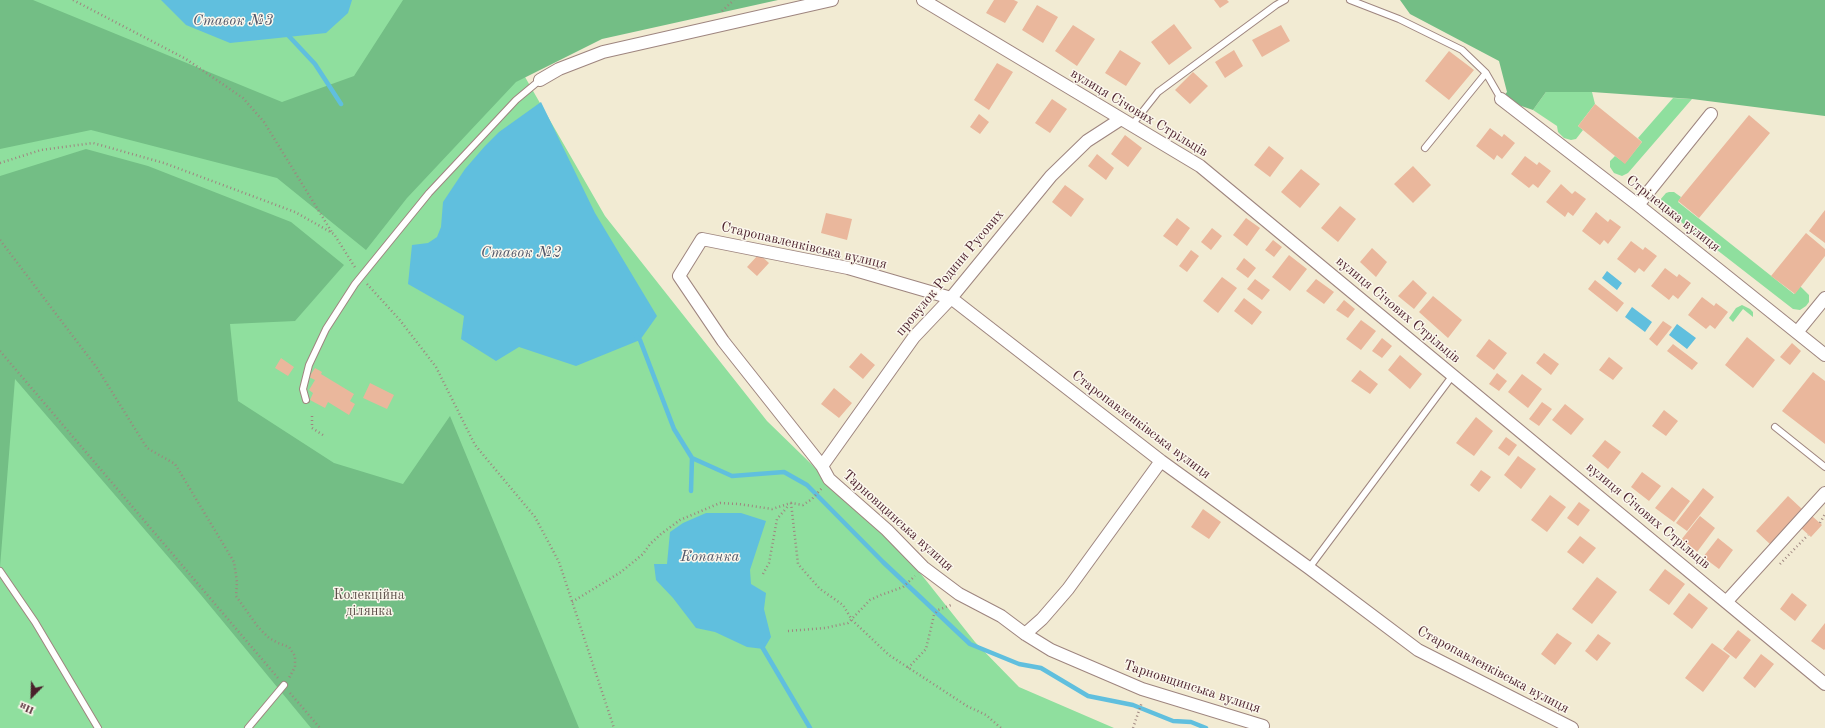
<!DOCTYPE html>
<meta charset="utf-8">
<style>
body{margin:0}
#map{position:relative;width:1825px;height:728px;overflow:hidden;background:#f2ebd3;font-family:"Old Standard TT",serif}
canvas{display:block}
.north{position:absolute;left:12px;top:676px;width:40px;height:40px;-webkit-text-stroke:3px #fbf7ec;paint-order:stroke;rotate:203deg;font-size:11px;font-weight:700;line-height:16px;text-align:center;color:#4a1f2b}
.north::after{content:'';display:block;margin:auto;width:14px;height:18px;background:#4a1f2b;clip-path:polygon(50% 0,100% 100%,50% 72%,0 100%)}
</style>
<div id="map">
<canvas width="1825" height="728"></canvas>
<div class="north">Пн</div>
</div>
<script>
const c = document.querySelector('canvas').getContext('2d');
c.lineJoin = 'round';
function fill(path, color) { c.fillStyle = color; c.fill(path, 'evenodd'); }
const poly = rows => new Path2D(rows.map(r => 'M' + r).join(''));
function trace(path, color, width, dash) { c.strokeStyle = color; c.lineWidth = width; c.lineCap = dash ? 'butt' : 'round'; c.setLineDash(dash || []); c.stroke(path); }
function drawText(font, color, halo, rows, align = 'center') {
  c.font = font + ' "Old Standard TT",serif'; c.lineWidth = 3; c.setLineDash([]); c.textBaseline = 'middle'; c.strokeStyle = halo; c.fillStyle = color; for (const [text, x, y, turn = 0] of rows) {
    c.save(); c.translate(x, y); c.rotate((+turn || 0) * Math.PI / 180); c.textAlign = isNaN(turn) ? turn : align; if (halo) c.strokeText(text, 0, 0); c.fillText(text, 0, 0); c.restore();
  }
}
fill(poly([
 [0,0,671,0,521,70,605,216,767,421,909,559,975,642,1019,687,1114,728,0,728],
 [1546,92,1592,92,1595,104,1578,126,1583,130,1576,139,1571,140,1564,138,1558,132,1557,126,1533,110],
 [1673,98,1692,99,1628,173,1622,176,1614,173,1610,167,1610,161,1615,156,1625,163,1642,142,1638,138],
 [1669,192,1674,192,1681,197,1678,202,1794,294,1800,286,1809,295,1809,302,1806,306,1800,310,1793,309,1663,208,1660,200,1666,193],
 [1742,305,1750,309,1753,312,1753,317,1743,309,1733,322,1729,318,1736,308]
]), '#8fdf9e');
fill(poly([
 [0,0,33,0,282,102,354,76,403,0,778,0,602,39,516,82,407,198,366,250,277,178,91,130,0,149],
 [1400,0,1825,0,1825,116,1692,99,1592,92,1546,92,1533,110,1501,99,1507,92,1499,61,1410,14],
 [86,149,148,166,291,222,344,265,295,321,230,324,238,401,334,463,403,484,450,416,579,728,311,728,201,595,15,379,0,567,0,176]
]), '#73be85');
fill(poly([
 [161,0,352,0,348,13,326,33,230,43,186,25],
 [541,102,595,213,657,316,640,340,576,366,519,347,496,361,461,339,464,316,408,284,412,245,428,243,437,237,441,227,443,202,465,169,485,146,499,132],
 [1607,271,1622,283,1617,290,1602,278],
 [1632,307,1652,322,1645,332,1625,317],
 [1677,324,1696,338,1687,349,1669,335],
 [706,513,741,513,766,521,750,570,751,584,766,593,764,609,771,637,764,649,747,647,715,632,696,628,673,598,656,580,654,564,667,564,670,532,683,523]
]), '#60bfde');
trace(poly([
 [286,33,315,64,341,104],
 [636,336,640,340,674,429,692,458,732,476,784,472,807,485,883,562,970,644,1019,664,1041,668,1088,696,1133,705,1173,721,1191,722,1206,728],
 [691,491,692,458],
 [761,645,810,728]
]), '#60bfde', 4.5);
fill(poly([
 [994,0,1014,0,1018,2,1005,23,986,13],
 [1214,0,1227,0,1229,2,1220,8],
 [1037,5,1058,17,1043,43,1022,30],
 [1174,24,1192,48,1169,65,1151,42],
 [1073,25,1095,39,1077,66,1055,51],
 [1281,25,1290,41,1262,57,1252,40],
 [1120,50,1141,63,1126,86,1105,73],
 [1234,50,1243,66,1225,78,1215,62],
 [1449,51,1474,70,1449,100,1425,81],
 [997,63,1013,72,989,110,974,100],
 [1193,72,1208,86,1190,104,1175,90],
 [1052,99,1067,109,1050,133,1035,123],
 [1595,104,1642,142,1625,164,1578,126],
 [979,114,989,122,980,134,970,127],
 [1749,115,1770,133,1699,218,1678,201],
 [1490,128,1502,137,1504,134,1515,143,1502,159,1497,155,1494,160,1476,146],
 [1125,135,1142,148,1128,167,1111,154],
 [1269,146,1284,158,1270,177,1254,165],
 [1097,154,1114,168,1106,180,1088,166],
 [1525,156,1537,165,1539,162,1551,171,1538,188,1533,184,1529,188,1511,174],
 [1413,166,1431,185,1413,203,1394,184],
 [1301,169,1320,184,1300,208,1281,192],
 [1561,184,1572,194,1575,191,1586,199,1573,216,1568,212,1565,217,1546,202],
 [1065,185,1084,199,1071,217,1052,202],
 [1340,206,1356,219,1338,242,1321,228],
 [1825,210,1825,243,1809,231],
 [1596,212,1608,222,1610,219,1621,227,1608,244,1604,240,1600,245,1582,231],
 [826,213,852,219,847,240,821,233],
 [1177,218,1190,228,1177,246,1163,236],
 [1246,218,1260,228,1247,246,1233,235],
 [1212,228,1222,236,1211,250,1201,242],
 [1806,233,1825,249,1825,256,1795,294,1771,276],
 [1273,240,1282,247,1274,257,1265,250],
 [1631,241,1643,250,1645,247,1657,256,1644,272,1639,268,1635,273,1617,259],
 [1372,248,1387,262,1376,277,1360,262],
 [1191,250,1199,256,1187,272,1179,266],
 [759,254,769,263,757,276,747,267],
 [1289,255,1307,269,1290,291,1272,277],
 [1244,258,1256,268,1248,278,1236,269],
 [1665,268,1677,277,1679,274,1691,283,1678,299,1673,295,1669,300,1651,286],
 [1222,277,1237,288,1218,313,1203,301],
 [1255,279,1270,290,1262,300,1247,289],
 [1316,279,1334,292,1324,304,1306,291],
 [1413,280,1427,293,1414,309,1398,296],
 [1595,280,1624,303,1617,312,1588,289],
 [1433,296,1462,320,1448,338,1419,312],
 [1702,297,1714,306,1716,303,1728,312,1715,329,1710,325,1706,329,1688,315],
 [1244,298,1262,312,1252,325,1234,311],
 [1344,300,1355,309,1348,318,1336,310],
 [1361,320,1376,331,1361,350,1346,339],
 [1663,321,1672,327,1657,346,1649,339],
 [1747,337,1775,360,1753,388,1725,365],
 [1382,338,1392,346,1382,358,1372,351],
 [1489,339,1507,353,1494,370,1476,356],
 [1792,343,1801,351,1790,365,1780,357],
 [1673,344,1698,363,1692,370,1667,351],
 [861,353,875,365,863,379,849,367],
 [1544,353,1559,364,1551,375,1536,363],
 [1400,355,1422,374,1410,389,1388,370],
 [1609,357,1623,368,1613,380,1599,370],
 [281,358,294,367,288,376,275,368],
 [315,368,322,372,321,374,354,394,350,401,355,404,349,415,328,402,325,408,310,400,313,393,309,390,315,380,309,377],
 [1360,370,1378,384,1370,394,1351,381],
 [1813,372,1825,381,1825,444,1782,411],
 [1497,373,1507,381,1499,391,1489,384],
 [1522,374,1542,389,1528,408,1508,392],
 [370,383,394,395,387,409,363,398],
 [834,388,852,403,839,418,821,404],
 [1542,402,1552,409,1539,426,1529,419],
 [1565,404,1584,419,1571,435,1552,420],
 [1664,410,1678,421,1666,436,1652,426],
 [1476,417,1493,431,1474,456,1456,443],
 [1506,437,1517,445,1509,456,1498,448],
 [1605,440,1621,452,1608,469,1592,456],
 [1518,456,1536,469,1521,489,1504,475],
 [1481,470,1491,477,1479,492,1470,485],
 [1642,472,1661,486,1649,501,1631,487],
 [1672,487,1690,501,1674,522,1655,508],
 [1703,488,1714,497,1687,531,1676,523],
 [1550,495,1566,507,1547,532,1531,520],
 [1788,496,1802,509,1771,545,1756,531],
 [1579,502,1590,510,1578,526,1567,518],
 [1203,509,1221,522,1209,539,1191,527],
 [1700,516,1715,528,1697,552,1681,540],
 [1812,516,1822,525,1811,537,1801,528],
 [1580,536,1596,548,1583,564,1567,552],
 [1718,538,1733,550,1719,569,1703,557],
 [1665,569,1685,584,1669,605,1649,590],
 [1597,577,1617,592,1592,624,1572,609],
 [1689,593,1708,608,1692,629,1673,614],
 [1792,593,1807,605,1795,621,1780,609],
 [1825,623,1825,649,1824,650,1811,641],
 [1738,630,1751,640,1736,659,1723,649],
 [1557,633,1572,643,1555,665,1541,654],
 [1598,634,1611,643,1597,661,1585,651],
 [1712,643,1730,656,1703,692,1685,678],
 [1761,654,1774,664,1755,688,1743,678]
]), '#eab79c');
const service = poly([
 [1350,0,1399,19,1462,50,1486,73,1501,99],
 [1132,125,1158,92,1276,5,1285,0],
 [1425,148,1486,73],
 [306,400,303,389,309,365,326,329,355,284,429,193,516,100,540,80],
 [1775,427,1825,467],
 [1309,568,1453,375],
 [0,571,35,622,98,728],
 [248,728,284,685]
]);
const minor = poly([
 [923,0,1200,166,1825,684],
 [540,80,559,69,603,52,832,0],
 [1501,99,1638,205,1825,355],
 [1638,205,1711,114],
 [1798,331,1825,298],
 [822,466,914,337,951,298,1051,176,1087,141,1121,119],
 [1727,601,1825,493],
 [1025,634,1042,619,1068,589,1161,461],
 [1263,726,1142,689,1051,650,1025,634,1001,616,959,594,923,567,887,530,829,479,822,466,723,341,679,276,702,239,848,268,951,298,1161,461,1309,568,1418,650,1572,728]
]);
trace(service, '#9e857f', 8);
trace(minor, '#9e857f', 14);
trace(poly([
 [73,0,186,59,243,98,264,122,333,234],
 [722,11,734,0],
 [0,163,41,150,93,143,164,163,295,212,334,234,356,269],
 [0,240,97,368,147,448,175,464,234,562,237,582,236,596,258,627,269,638,278,643,289,647,295,656,295,667,289,678],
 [367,284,399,319,436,367,475,445,535,517,559,562,614,728],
 [0,351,278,678],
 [312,416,312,428,323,435],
 [791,503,798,564,820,589,843,605,852,620,889,655,967,706,986,715,1001,728],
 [1820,523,1825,514],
 [1780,564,1808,535],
 [763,574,769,563,777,519,789,505],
 [572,602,621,572,643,554,650,544,661,534,680,520,720,503,739,504,772,509,791,503,803,505,812,499,822,488],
 [788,631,825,628,848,623,870,600,881,595,903,587,915,576],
 [908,668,926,649,934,615,938,610,951,605],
 [290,693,320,728],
 [1133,728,1142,702]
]), '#9e857f', 2.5, [1, 3]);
trace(service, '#fff', 6);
trace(minor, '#fff', 12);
drawText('14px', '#4a1f2b', '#fbf7ec', [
 ["вулиця Січових Стрільців",1139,113,31],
 ["Стрілецька вулиця",1673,214,38],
 ["Старопавленківська вулиця",804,246,13],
 ["провулок Родини Русових",950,273,-50],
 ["вулиця Січових Стрільців",1398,310,40],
 ["Старопавленківська вулиця",1141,425,37],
 ["вулиця Січових Стрільців",1648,516,40],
 ["Тарновщинська вулиця",898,521,42],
 ["Старопавленківська вулиця",1493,670,28],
 ["Тарновщинська вулиця",1192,687,18]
]);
drawText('14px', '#5b4f48', '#fbf7ec', [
 ["Колекційна",369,595],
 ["ділянка",369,611]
]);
drawText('italic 15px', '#52576a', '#fbf7ec', [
 ["Ставок №3",233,21],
 ["Ставок №2",521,253],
 ["Копанка",710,557]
]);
</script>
